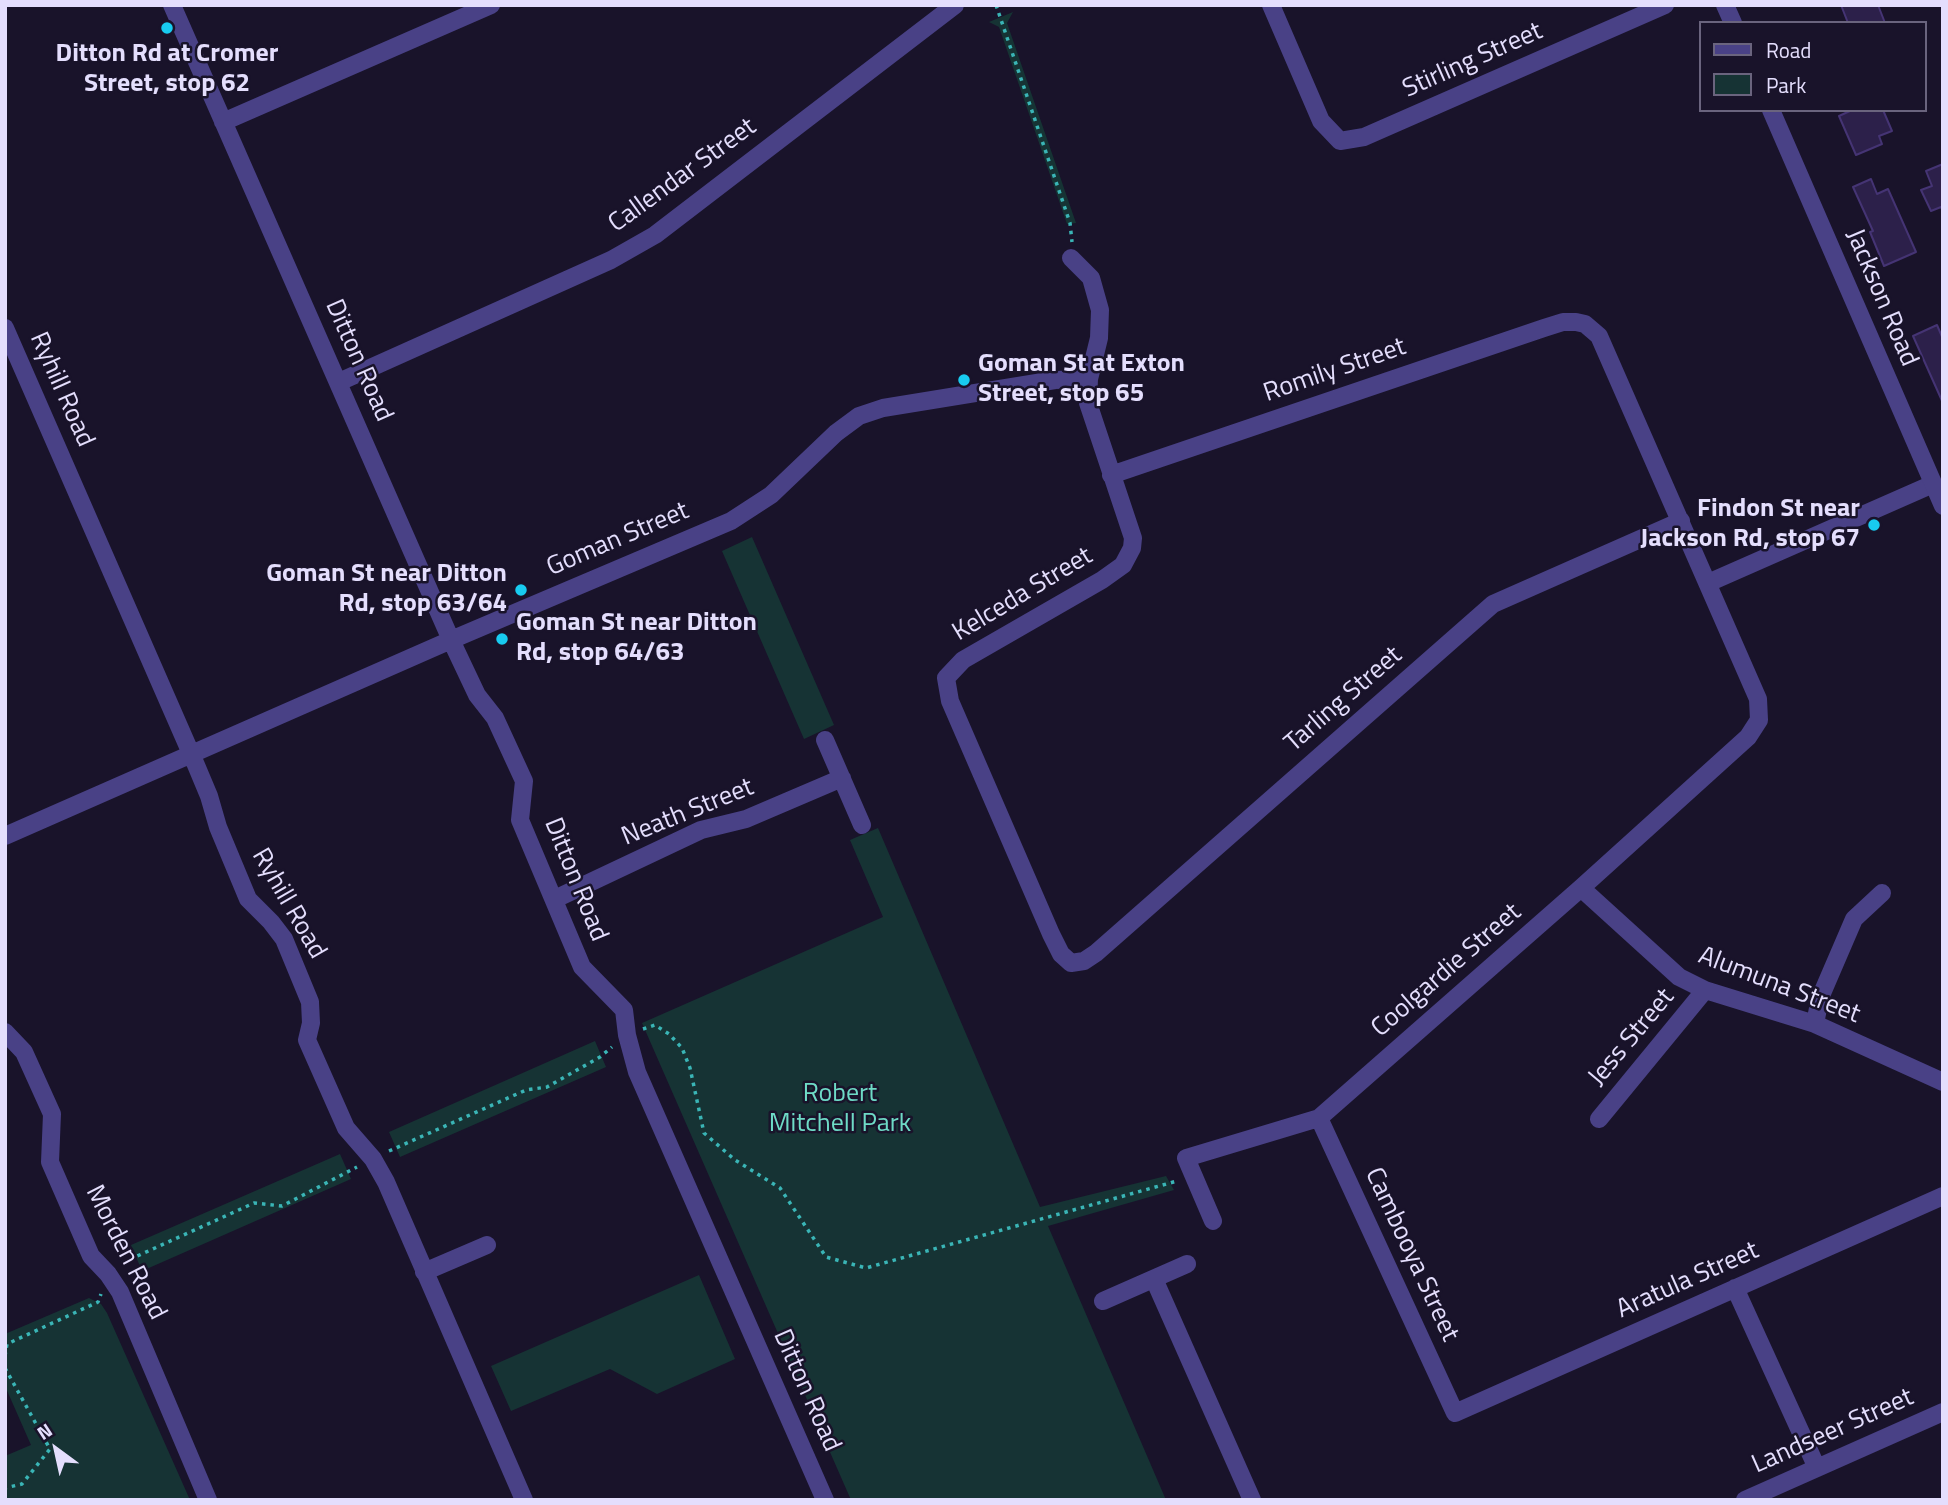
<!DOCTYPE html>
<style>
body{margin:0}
#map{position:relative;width:1948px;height:1505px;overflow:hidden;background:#19132a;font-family:"Titillium Web",sans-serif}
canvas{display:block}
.frame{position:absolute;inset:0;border:7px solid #e4defd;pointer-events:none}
.legend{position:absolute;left:1699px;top:21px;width:228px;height:91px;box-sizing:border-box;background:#19132a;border:2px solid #6a647e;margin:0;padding:9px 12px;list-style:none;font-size:21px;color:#e4defd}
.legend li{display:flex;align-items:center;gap:14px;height:35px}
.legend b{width:35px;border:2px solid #6a647e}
.north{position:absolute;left:21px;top:1414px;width:70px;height:70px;-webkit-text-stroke:5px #19132a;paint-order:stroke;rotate:327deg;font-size:19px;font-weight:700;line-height:28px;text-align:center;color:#e4defd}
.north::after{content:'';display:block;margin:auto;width:24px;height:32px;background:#e4defd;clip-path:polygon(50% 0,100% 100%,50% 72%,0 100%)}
</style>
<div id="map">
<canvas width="1948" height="1505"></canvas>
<div class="frame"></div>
<ul class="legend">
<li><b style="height:9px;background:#494186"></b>Road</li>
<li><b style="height:19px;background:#163334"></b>Park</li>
</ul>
<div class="north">N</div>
</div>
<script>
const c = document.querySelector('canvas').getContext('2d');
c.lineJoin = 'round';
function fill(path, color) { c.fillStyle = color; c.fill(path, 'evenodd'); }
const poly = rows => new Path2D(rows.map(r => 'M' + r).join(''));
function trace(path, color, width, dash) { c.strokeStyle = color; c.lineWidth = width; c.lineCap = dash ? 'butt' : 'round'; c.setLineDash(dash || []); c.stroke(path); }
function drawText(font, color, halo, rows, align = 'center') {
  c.font = font + ' "Titillium Web",sans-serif'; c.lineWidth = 5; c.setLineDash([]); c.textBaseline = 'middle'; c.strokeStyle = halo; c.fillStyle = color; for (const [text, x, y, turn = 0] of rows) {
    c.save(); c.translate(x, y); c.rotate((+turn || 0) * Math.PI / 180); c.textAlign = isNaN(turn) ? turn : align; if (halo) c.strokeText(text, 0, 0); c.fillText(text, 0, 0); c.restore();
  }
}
fill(poly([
 [1013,12,1007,23,1076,223,1067,224,999,27,989,22],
 [752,537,834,725,804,739,722,551],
 [878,828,1040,1207,1166,1176,1174,1190,1048,1226,1166,1500,851,1500,642,1023,883,917,850,840],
 [595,1041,606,1067,400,1157,389,1132],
 [340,1154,351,1179,142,1271,131,1245],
 [699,1275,735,1359,657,1394,610,1369,511,1411,491,1366],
 [89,1298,101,1304,107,1313,190,1500,5,1500,5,1456,31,1445,5,1386,5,1334]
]), '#163334');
const building = poly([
 [1841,5,1878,5,1885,23,1848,23,1841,5],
 [1852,110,1883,110,1892,131,1879,136,1882,144,1856,155,1839,116,1852,110],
 [1943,164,1943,211,1941,207,1931,211,1921,190,1932,186,1926,171,1943,164],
 [1871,179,1877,194,1888,189,1916,252,1884,266,1870,232,1873,231,1853,187,1871,179],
 [1937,325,1943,339,1943,403,1913,336,1937,325]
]);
fill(building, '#2c204a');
trace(building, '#453474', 2);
trace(poly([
 [996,5,1070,223,1072,242],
 [643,1029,655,1025,669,1034,682,1048,690,1068,704,1133,735,1160,780,1188,826,1257,866,1268,1177,1181],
 [389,1151,526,1090,547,1087,600,1057,612,1047],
 [122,1263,254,1203,282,1206,357,1167],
 [5,1356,7,1344,98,1302,101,1294],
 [5,1368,50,1449,22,1484,5,1488]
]), '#3ab5b6', 3.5, [3.5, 5]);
trace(poly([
 [172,5,451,640,477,695,495,718,524,781,520,820,582,967,624,1010,627,1035,637,1072,825,1500],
 [1271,5,1321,121,1340,141,1364,137,1665,5],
 [223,122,491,5],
 [1071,258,1091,278,1100,310,1099,338,1089,379,1088,403,1133,538,1132,548,1123,565,1102,580,963,660,946,678,950,701,1051,934,1061,954,1071,963,1084,961,1096,953,1493,604,1681,521],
 [5,328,196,765,209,796,218,827,248,899,271,922,284,939,310,1002,311,1023,307,1040,346,1128,373,1159,386,1182,524,1500],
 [339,382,611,260,655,235,955,5],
 [1111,475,1544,328,1563,322,1576,322,1585,324,1599,336,1758,699,1759,720,1748,737,1581,888,1319,1118,1186,1158,1213,1221],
 [1708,583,1933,484],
 [825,740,862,825],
 [5,836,451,640,731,521,771,495,836,433,859,416,883,408,1055,380,1089,379],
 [1581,888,1679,977,1705,990,1815,1024,1943,1082],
 [555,899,701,830,746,819,842,778],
 [1815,1024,1820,998,1854,919,1882,893],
 [5,1032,24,1052,52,1114,50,1162,91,1256,108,1274,120,1292,208,1500],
 [1319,1118,1455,1413,1943,1196],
 [1599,1119,1705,990],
 [424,1272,487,1245],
 [1154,1279,1252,1500],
 [1735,1288,1817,1468],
 [1103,1301,1187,1264],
 [1745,1500,1943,1412]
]), '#494186', 18);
trace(poly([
 [1725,5,1733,23],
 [1771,110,1943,506]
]), '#494186', 18);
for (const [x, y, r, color] of [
 [167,28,7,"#18cbf0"],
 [964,380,7,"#18cbf0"],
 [1874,525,7,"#18cbf0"],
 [521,590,7,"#18cbf0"],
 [502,639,7,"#18cbf0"]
]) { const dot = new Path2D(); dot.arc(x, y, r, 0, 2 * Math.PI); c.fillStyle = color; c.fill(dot); trace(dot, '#19132a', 2.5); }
drawText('bold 26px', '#e4defd', '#19132a', [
 ["Ditton Rd at Cromer",167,55,"center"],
 ["Street, stop 62",167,85,"center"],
 ["Goman St at Exton",978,365],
 ["Street, stop 65",978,395],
 ["Findon St near",1860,510,"right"],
 ["Jackson Rd, stop 67",1860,540,"right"],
 ["Goman St near Ditton",507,575,"right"],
 ["Rd, stop 63/64",507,605,"right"],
 ["Goman St near Ditton",516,624],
 ["Rd, stop 64/63",516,654]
], 'left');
drawText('26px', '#e4defd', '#19132a', [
 ["Stirling Street",1473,61,-24],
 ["Callendar Street",683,176,-36],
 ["Jackson Road",1881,298,67],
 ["Ditton Road",358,361,66],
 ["Romily Street",1335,371,-19],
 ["Ryhill Road",61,390,66],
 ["Goman Street",618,540,-23],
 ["Kelceda Street",1023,595,-31],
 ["Tarling Street",1344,700,-41],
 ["Neath Street",688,813,-22],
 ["Ditton Road",575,880,68],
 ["Ryhill Road",288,904,60],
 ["Coolgardie Street",1447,971,-41],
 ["Alumuna Street",1779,986,21],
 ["Jess Street",1632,1038,-50],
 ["Morden Road",125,1253,63],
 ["Cambooya Street",1411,1255,65],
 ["Aratula Street",1688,1281,-24],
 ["Ditton Road",806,1391,66],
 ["Landseer Street",1833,1432,-24]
]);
drawText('26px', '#6edac6', '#19132a', [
 ["Robert",840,1095],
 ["Mitchell Park",840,1125]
]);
</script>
